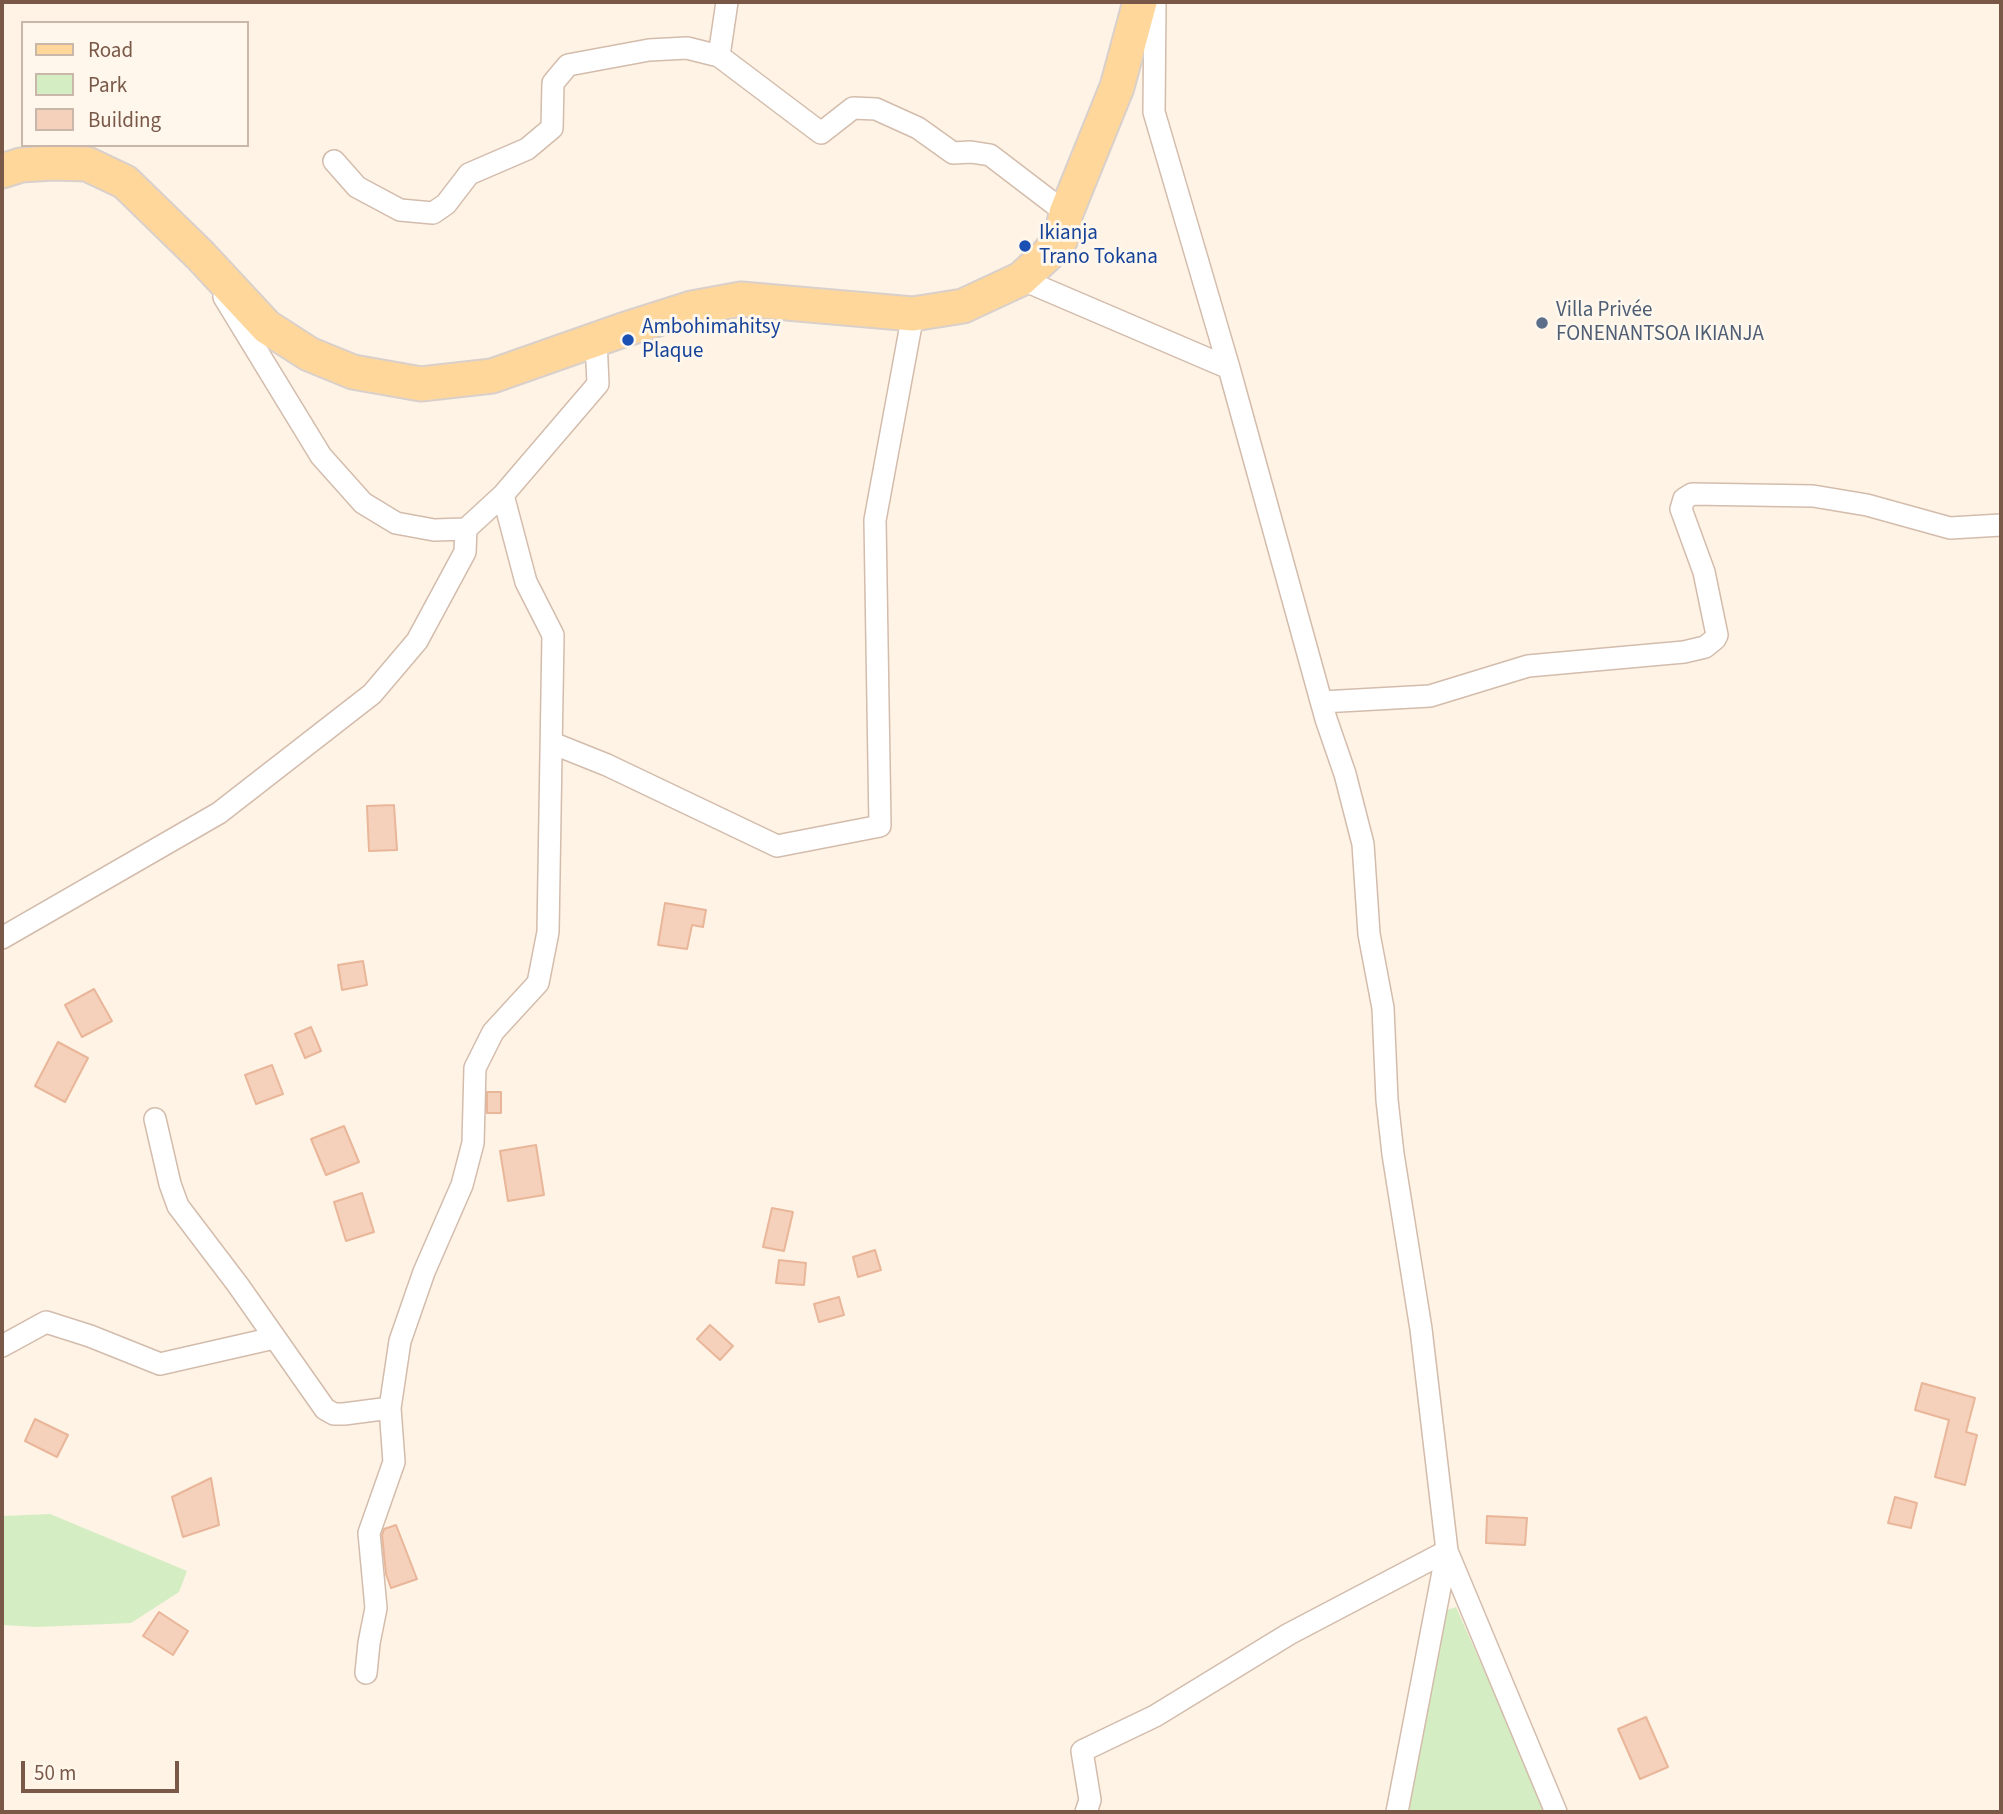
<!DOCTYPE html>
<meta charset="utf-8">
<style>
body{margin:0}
#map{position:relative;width:2003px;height:1814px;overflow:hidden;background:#fef3e5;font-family:"Source Sans 3",sans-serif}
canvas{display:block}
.frame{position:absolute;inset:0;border:4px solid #795848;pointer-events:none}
.legend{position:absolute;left:21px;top:21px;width:228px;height:126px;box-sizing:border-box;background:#fff7ec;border:2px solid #c9b7aa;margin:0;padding:9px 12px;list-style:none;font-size:21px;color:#795848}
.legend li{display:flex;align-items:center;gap:14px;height:35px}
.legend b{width:35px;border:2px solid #c9b7aa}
.scale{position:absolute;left:21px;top:1761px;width:158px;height:32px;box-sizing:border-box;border:4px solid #795848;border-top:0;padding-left:9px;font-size:21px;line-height:24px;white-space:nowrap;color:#795848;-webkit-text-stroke:5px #fff7ec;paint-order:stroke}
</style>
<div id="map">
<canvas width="2003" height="1814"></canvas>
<div class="frame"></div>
<ul class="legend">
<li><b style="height:9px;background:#ffd79a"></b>Road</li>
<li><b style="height:19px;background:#d4edc2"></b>Park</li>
<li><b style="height:19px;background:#f5d0ba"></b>Building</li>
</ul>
<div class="scale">50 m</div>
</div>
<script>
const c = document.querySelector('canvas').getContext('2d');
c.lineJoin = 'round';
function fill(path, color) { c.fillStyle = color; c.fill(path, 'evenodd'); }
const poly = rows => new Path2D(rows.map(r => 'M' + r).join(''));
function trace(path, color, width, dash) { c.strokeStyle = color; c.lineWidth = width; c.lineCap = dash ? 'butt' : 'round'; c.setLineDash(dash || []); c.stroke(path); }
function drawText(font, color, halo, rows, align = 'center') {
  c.font = font + ' "Source Sans 3",sans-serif'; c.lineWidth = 6; c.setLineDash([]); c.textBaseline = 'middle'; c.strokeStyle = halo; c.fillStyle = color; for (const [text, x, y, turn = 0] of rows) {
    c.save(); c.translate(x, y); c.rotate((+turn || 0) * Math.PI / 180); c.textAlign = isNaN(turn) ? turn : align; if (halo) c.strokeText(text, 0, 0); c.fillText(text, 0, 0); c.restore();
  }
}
fill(poly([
 [50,1514,187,1571,179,1592,131,1623,37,1627,2,1625,2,1516],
 [1456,1607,1547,1812,1401,1812,1438,1613]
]), '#d4edc2');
const building = poly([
 [394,805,397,850,369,851,367,806,394,805],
 [665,903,706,910,703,927,692,925,687,949,658,945,665,903],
 [363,961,367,985,342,990,338,965,363,961],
 [94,989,112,1021,82,1037,65,1005,94,989],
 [311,1027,321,1051,305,1058,295,1034,311,1027],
 [58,1042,88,1058,65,1102,35,1086,58,1042],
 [272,1065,283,1094,256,1104,245,1075,272,1065],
 [487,1092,501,1092,501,1113,487,1113,487,1092],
 [344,1126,359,1162,326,1175,311,1139,344,1126],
 [536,1145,544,1195,508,1201,500,1151,536,1145],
 [362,1193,374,1232,346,1241,334,1202,362,1193],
 [772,1208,793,1212,784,1251,763,1247,772,1208],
 [875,1250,881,1270,858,1277,853,1257,875,1250],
 [779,1260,806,1263,804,1285,776,1283,779,1260],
 [839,1297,844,1315,819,1322,814,1304,839,1297],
 [710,1325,733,1346,720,1360,697,1339,710,1325],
 [1922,1383,1975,1398,1966,1432,1977,1435,1965,1485,1935,1477,1949,1420,1915,1410,1922,1383],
 [35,1419,68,1435,57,1457,25,1441,35,1419],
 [211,1478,219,1525,183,1537,172,1497,211,1478],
 [1895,1497,1917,1503,1911,1528,1888,1523,1895,1497],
 [1487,1516,1527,1518,1525,1545,1486,1543,1487,1516],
 [396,1525,417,1579,391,1588,386,1574,382,1535,384,1529,396,1525],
 [159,1612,188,1631,173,1655,143,1636,159,1612],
 [1646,1717,1668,1767,1640,1779,1618,1729,1646,1717]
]);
fill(building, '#f5d0ba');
trace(building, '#e9b69a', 2);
const minor = poly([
 [727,2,719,56,821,133,853,108,876,109,918,128,953,153,971,152,990,155,1066,213],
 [1155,2,1154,112,1229,368],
 [334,161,357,187,400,210,433,213,446,204,469,174,527,149,552,128,553,83,568,65,649,50,687,48,719,56],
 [1021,279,1229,368,1326,719,1345,774,1363,844,1369,934,1383,1008,1387,1100,1393,1154,1421,1329,1447,1551,1556,1812],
 [224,297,321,456,363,503,396,523,434,530,466,529],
 [1322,702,1430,696,1528,666,1684,652,1705,647,1715,639,1717,635,1704,572,1681,509,1684,499,1692,494,1813,496,1867,505,1950,528,2001,525],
 [552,743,607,765,777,846,880,826,875,520,913,314],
 [2,938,219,813,372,694,417,641,465,552,466,529,503,495,598,384,596,340],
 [155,1119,170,1184,178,1206,238,1285,325,1409,334,1414,344,1414,390,1408,400,1341,424,1272,462,1185,473,1143,475,1068,493,1032,538,983,548,932,553,635,526,582,503,495],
 [2,1346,46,1322,90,1336,160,1364,274,1338],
 [366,1673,369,1643,376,1608,369,1533,394,1462,390,1408],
 [1086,1812,1090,1800,1082,1751,1155,1716,1289,1634,1447,1551],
 [1397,1812,1447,1551]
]);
const primary = poly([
 [2,171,21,165,52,163,87,164,125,182,200,255,267,327,309,354,353,372,421,384,492,376,623,330,692,308,741,299,913,314,963,306,1021,279,1047,255,1061,239,1066,213,1117,87,1140,2]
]);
trace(minor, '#d3bcac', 24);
trace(primary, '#d9d0cc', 37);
trace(minor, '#fff', 21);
trace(primary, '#ffd79a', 33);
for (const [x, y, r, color] of [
 [1025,246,7,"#1a4fb4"],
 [1542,323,7,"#5c6f8a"],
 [628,340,7,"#1a4fb4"]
]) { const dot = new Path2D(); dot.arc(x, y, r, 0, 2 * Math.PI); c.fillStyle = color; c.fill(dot); trace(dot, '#fff7ec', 2.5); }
drawText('21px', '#164399', '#fff7ec', [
 ["Ikianja",1039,234],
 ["Trano Tokana",1039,258],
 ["Ambohimahitsy",642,328],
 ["Plaque",642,352]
], 'left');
drawText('21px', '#4e5e75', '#fff7ec', [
 ["Villa Privée",1556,311],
 ["FONENANTSOA IKIANJA",1556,335]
], 'left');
</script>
